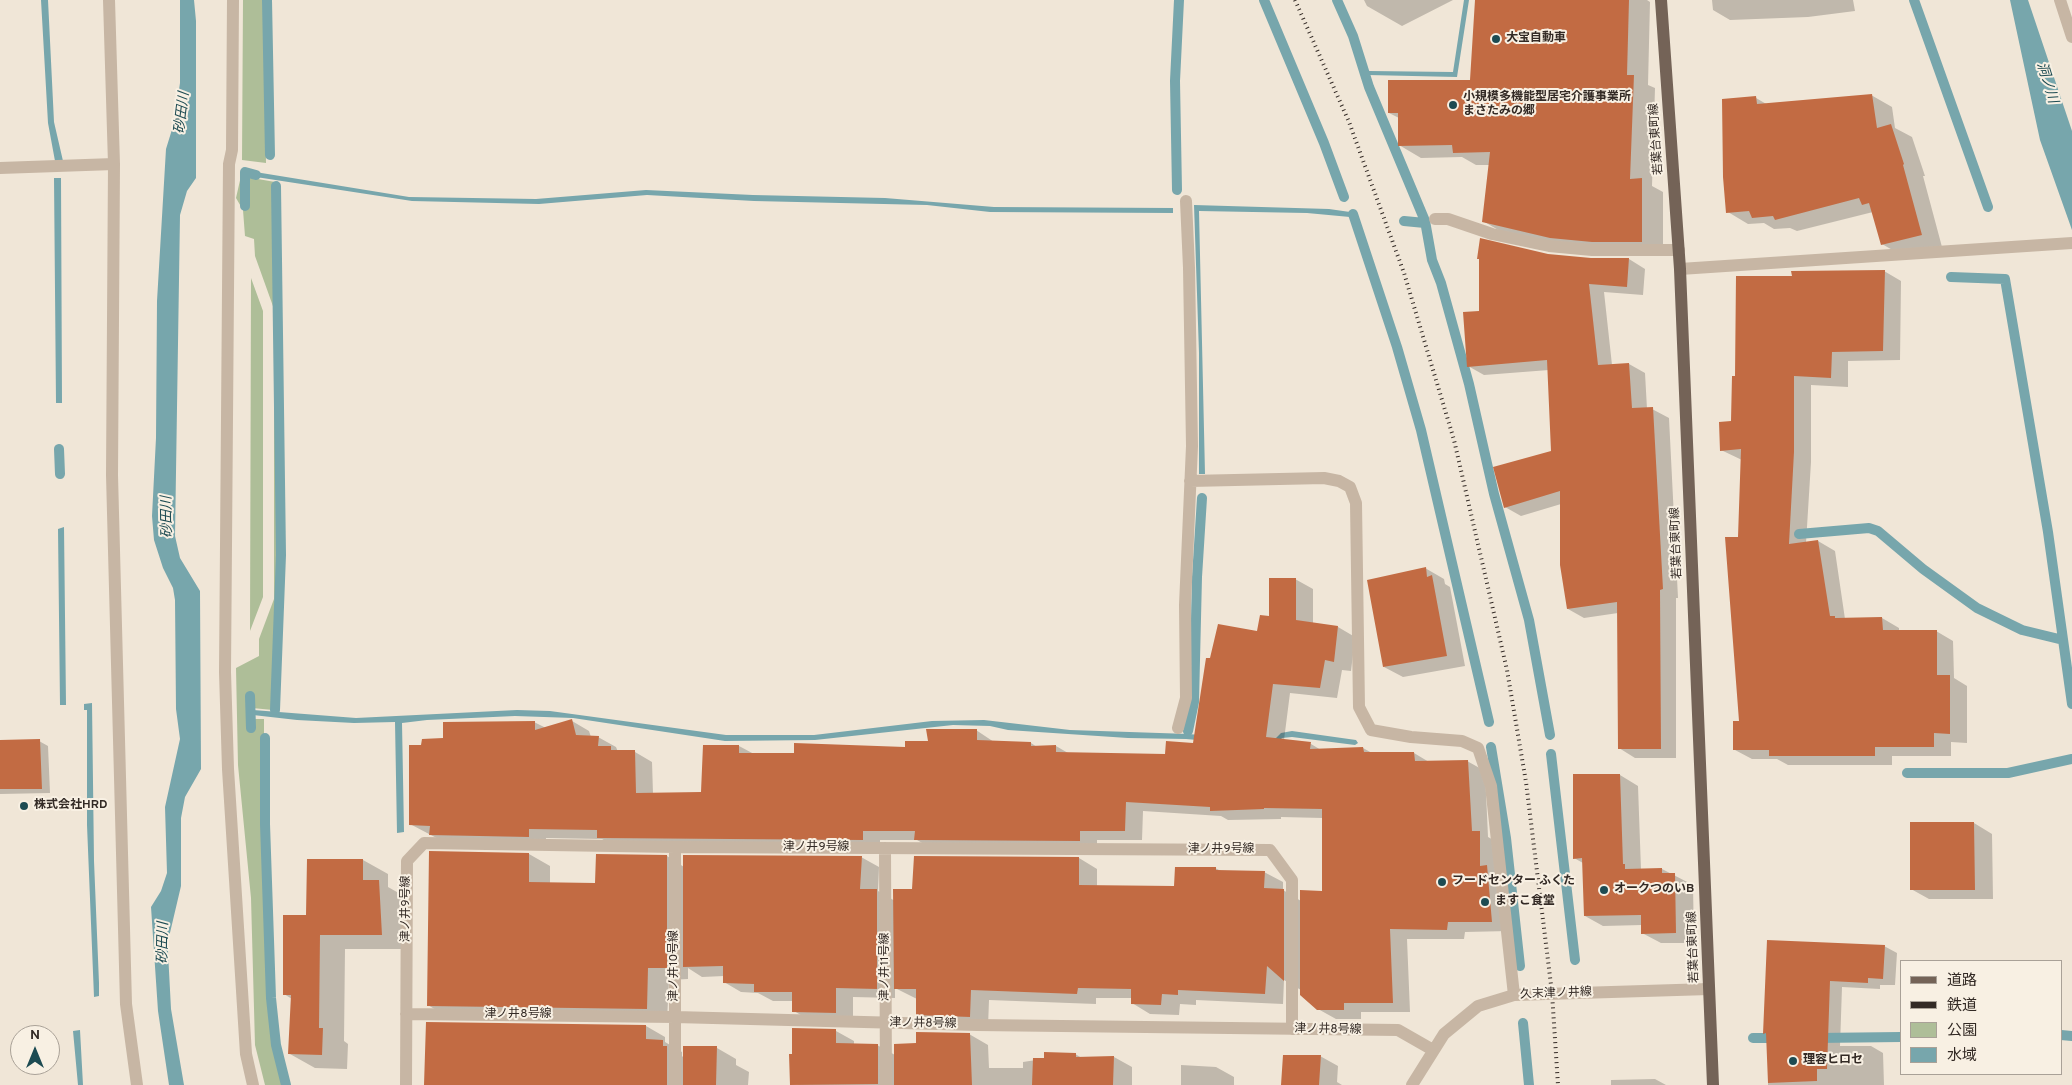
<!DOCTYPE html>
<meta charset="utf-8">
<style>
body{margin:0}
#map{position:relative;width:2072px;height:1085px;overflow:hidden;background:#f0e6d7;font-family:Overpass,"Noto Sans JP",sans-serif}
canvas{display:block}
.legend{position:absolute;left:1900px;top:960px;width:162px;height:115px;box-sizing:border-box;background:#f8f0e3;border:1px solid #a9a197;margin:0;padding:6px 9px;list-style:none;font-size:15px;color:#332a25}
.legend li{display:flex;align-items:center;gap:10px;height:25px}
.legend b{width:25px;border:1px solid #a9a197}
.north{position:absolute;left:10px;top:1025px;width:50px;height:50px;box-sizing:border-box;background:#f8f0e3;border:1px solid #a9a197;border-radius:50%;rotate:0deg;font-size:14px;font-weight:700;line-height:20px;text-align:center;color:#332a25}
.north::after{content:'';display:block;margin:auto;width:18px;height:22px;background:#1d4b52;clip-path:polygon(50% 0,100% 100%,50% 72%,0 100%)}
</style>
<div id="map">
<canvas width="2072" height="1085"></canvas>
<ul class="legend">
<li><b style="height:6px;background:#746357"></b>道路</li>
<li><b style="height:6px;background:#332a25"></b>鉄道</li>
<li><b style="height:14px;background:#aebe98"></b>公園</li>
<li><b style="height:14px;background:#77a6ac"></b>水域</li>
</ul>
<div class="north">N</div>
</div>
<script>
const c = document.querySelector('canvas').getContext('2d');
c.lineJoin = 'round';
function fill(path, color) { c.fillStyle = color; c.fill(path, 'evenodd'); }
const poly = rows => new Path2D(rows.map(r => 'M' + r).join(''));
function trace(path, color, width, dash) { c.strokeStyle = color; c.lineWidth = width; c.lineCap = dash ? 'butt' : 'round'; c.setLineDash(dash || []); c.stroke(path); }
function drawText(font, color, halo, rows, align = 'center') {
  c.font = font + ' Overpass,"Noto Sans JP",sans-serif'; c.lineWidth = 4; c.setLineDash([]); c.textBaseline = 'middle'; c.strokeStyle = halo; c.fillStyle = color; for (const [text, x, y, turn = 0] of rows) {
    c.save(); c.translate(x, y); c.rotate((+turn || 0) * Math.PI / 180); c.textAlign = isNaN(turn) ? turn : align; if (halo) c.strokeText(text, 0, 0); c.fillText(text, 0, 0); c.restore();
  }
}
fill(poly([
 [243,0,264,0,266,163,242,160],
 [241,176,275,182,278,315,278,601,273,710,252,708,253,719,264,719,264,809,268,975,273,1048,284,1085,265,1085,255,1045,251,898,238,765,236,668,259,656,259,639,274,599,274,309,255,256,254,239,245,236,243,210,236,198],
 [251,278,263,311,263,597,250,631]
]), '#aebe98');
fill(poly([
 [41,0,48,0,54,122,63,161,55,161,48,123],
 [180,0,194,0,196,21,196,178,187,191,180,215,175,536,180,558,200,591,201,769,185,797,181,818,181,886,169,937,168,952,171,1009,184,1085,169,1085,158,1011,151,907,161,891,167,873,165,807,180,739,176,709,175,600,173,588,163,568,154,540,152,516,156,438,157,301,166,149,174,123,180,83],
 [1464,0,1469,0,1457,77,1368,75,1369,71,1453,72],
 [2010,0,2028,0,2072,131,2072,230,2040,140],
 [243,170,409,197,536,199,646,190,753,195,885,198,994,207,1173,208,1173,213,990,212,927,205,754,201,647,195,539,204,412,201,243,175],
 [54,178,61,178,62,403,56,403],
 [1194,205,1329,209,1350,212,1350,217,1307,213,1199,211,1205,474,1199,474,1199,353],
 [64,527,66,705,60,705,58,529],
 [92,703,94,861,99,983,99,996,94,997,87,825,87,710,84,710,84,704],
 [253,710,356,718,517,710,550,711,726,735,814,735,932,721,984,720,1070,730,1189,734,1272,742,1281,733,1292,731,1356,740,1358,743,1355,745,1292,737,1282,738,1274,747,1186,739,1128,738,1008,730,990,726,953,725,815,740,725,741,573,718,515,716,427,720,402,723,404,832,397,833,395,722,354,723,297,720,253,715],
 [80,1030,83,1085,78,1085,73,1031]
]), '#77a6ac');
fill(poly([
 [1364,0,1453,0,1402,26,1367,6],
 [1476,0,1647,0,1650,2,1648,85,1655,88,1652,186,1663,192,1663,254,1615,254,1505,234,1483,221,1490,165,1476,165,1462,157,1421,158,1399,145,1399,118,1389,113,1471,81],
 [1712,0,1853,0,1855,11,1808,17,1730,20,1713,10],
 [1871,95,1892,107,1895,128,1912,137,1925,176,1923,176,1942,247,1903,256,1882,244,1873,212,1797,231,1790,228,1774,229,1764,223,1748,224,1728,212,1756,98,1768,105],
 [1548,255,1591,259,1629,259,1645,269,1643,295,1604,292,1612,365,1629,364,1645,373,1647,409,1652,409,1669,418,1678,598,1676,598,1676,758,1635,758,1619,748,1618,613,1584,618,1568,609,1561,504,1521,516,1505,507,1552,452,1549,370,1484,375,1468,366,1480,312],
 [1884,271,1901,281,1900,360,1848,361,1848,387,1811,385,1811,462,1806,543,1818,541,1835,551,1845,619,1882,618,1899,628,1899,631,1936,631,1953,641,1954,678,1967,686,1967,743,1951,742,1951,756,1892,756,1892,765,1788,765,1777,759,1752,759,1735,750,1741,722,1739,538,1742,460,1721,450,1732,422,1737,377,1794,277],
 [1425,568,1444,579,1445,584,1450,587,1465,666,1403,677,1384,667],
 [1295,579,1313,589,1313,623,1338,627,1355,637,1351,671,1342,670,1337,698,1290,693,1284,740,1311,744,1321,750,1363,748,1372,753,1414,753,1429,762,1467,761,1485,771,1488,837,1497,842,1509,931,1465,932,1464,939,1407,939,1410,1012,1361,1012,1361,1019,1336,1019,1318,1009,1301,990,1284,980,1283,1004,1196,1000,1196,1005,1180,1004,1179,1015,1150,1014,1132,1003,1132,998,1096,998,1096,1004,989,1000,988,1027,935,1025,917,1015,917,999,895,988,895,998,853,997,853,1022,811,1021,794,1011,794,1001,773,1001,758,993,741,992,724,982,724,976,702,977,688,968,688,979,669,980,667,1020,449,1018,428,1005,529,854,550,866,550,884,597,884,667,856,684,867,861,857,879,867,878,891,895,901,913,890,915,858,1079,858,1097,869,1097,886,1176,887,1215,868,1221,871,1264,872,1283,882,1283,890,1301,901,1323,893,1323,818,1281,817,1281,819,1228,820,1221,816,1143,811,1142,840,1097,840,1097,850,933,849,917,840,880,840,880,849,615,847,602,839,546,838,546,846,448,844,410,824,423,746,445,740,534,722,546,728,572,721,589,731,591,737,598,737,616,747,618,752,635,752,652,762,653,794,703,793,739,746,754,754,795,754,906,748,976,730,994,742,1031,743,1037,747,1056,746,1068,753,1167,755,1194,744,1211,659,1258,633],
 [0,741,39,741,48,746,50,793,0,794],
 [1620,775,1638,786,1641,870,1662,869,1693,885,1694,943,1661,943,1642,933,1642,925,1603,926,1585,916,1583,863,1574,858],
 [1974,823,1992,834,1993,899,1929,899,1911,889],
 [363,860,388,874,388,887,404,896,407,949,345,949,344,1041,348,1044,347,1069,315,1068,290,1054,292,999,284,994,307,916],
 [1768,941,1884,946,1897,953,1895,985,1880,985,1880,989,1842,987,1840,1046,1871,1046,1883,1053,1884,1085,1768,1085,1768,1035,1764,1033],
 [646,1026,665,1037,665,1042,682,1052,682,1056,684,1058,717,1048,736,1059,736,1065,749,1072,748,1085,426,1085],
 [836,1031,854,1041,854,1045,877,1045,895,1055,917,1045,969,1034,988,1045,989,1068,1023,1068,1023,1062,1075,1054,1082,1058,1114,1057,1132,1067,1132,1085,799,1085,791,1081],
 [1320,1056,1338,1066,1337,1082,1342,1085,1282,1085],
 [1181,1065,1216,1067,1234,1077,1234,1085,1181,1085],
 [1655,1079,1666,1085,1611,1085,1611,1080]
]), '#0003');
trace(poly([
 [267,0,270,155],
 [1264,0,1324,143,1344,197],
 [1337,0,1353,36,1369,87,1425,221,1432,260,1441,283,1469,384,1494,494,1529,620,1550,735],
 [1914,0,1988,207],
 [1177,190,1175,81,1179,0],
 [245,206,245,172,256,175],
 [1353,214,1397,347,1421,430,1489,722],
 [1404,221,1425,223],
 [1951,277,2005,279,2048,532,2072,704],
 [59,449,60,474],
 [1799,534,1869,528,1878,531,1923,569,1977,608,2022,630,2059,639],
 [250,696,251,728],
 [275,710,281,555,276,186],
 [1188,731,1194,702,1197,577,1202,498],
 [265,738,265,824,271,998,276,1045,286,1085],
 [1491,747,1506,838,1520,966],
 [1551,754,1575,960],
 [1907,773,2008,773,2072,759],
 [1523,1023,1529,1085],
 [2061,1035,2072,1036],
 [1753,1038,1779,1038],
 [1816,1038,1901,1037]
]), '#77a6ac', 10);
fill(poly([
 [1475,0,1629,0,1627,75,1634,75,1630,179,1642,178,1642,242,1592,242,1550,238,1482,222,1490,152,1453,153,1452,145,1398,146,1398,113,1388,113,1388,80,1470,80],
 [1872,94,1877,128,1891,124,1904,164,1903,165,1922,235,1881,245,1869,203,1862,205,1859,198,1775,220,1773,216,1752,218,1749,211,1726,213,1723,177,1722,99,1756,96,1757,104],
 [1480,238,1548,254,1591,258,1629,258,1627,287,1589,284,1598,365,1629,363,1632,408,1653,407,1663,589,1660,590,1661,749,1618,749,1617,602,1567,609,1560,565,1560,491,1504,508,1493,467,1551,451,1547,360,1467,367,1463,312,1479,311,1479,259,1477,259],
 [1885,270,1883,351,1832,352,1831,378,1794,376,1794,452,1789,544,1818,540,1830,616,1835,616,1835,618,1882,617,1883,630,1937,630,1937,675,1950,675,1950,734,1934,733,1934,747,1875,747,1875,756,1769,756,1769,750,1733,750,1733,721,1739,721,1725,537,1738,537,1741,449,1720,451,1719,422,1731,421,1732,376,1735,376,1736,276,1792,276,1791,271],
 [1426,567,1427,577,1432,575,1447,656,1383,667,1367,580],
 [1269,578,1296,578,1296,620,1338,626,1334,662,1325,660,1320,688,1273,684,1266,737,1311,742,1310,749,1363,747,1364,752,1414,752,1415,761,1468,760,1472,831,1480,831,1480,866,1487,865,1492,922,1448,922,1447,930,1390,929,1393,1003,1344,1003,1344,1010,1317,1010,1300,995,1300,890,1322,891,1322,809,1264,808,1264,809,1210,811,1210,807,1126,802,1125,831,1080,831,1080,841,914,840,915,831,863,831,863,840,597,838,597,830,529,829,529,837,429,835,430,826,409,825,409,745,421,745,422,739,443,738,443,722,535,721,535,730,572,719,576,735,599,736,598,746,611,746,611,750,635,750,636,793,701,792,703,745,739,745,739,753,794,753,794,743,905,747,905,741,928,741,926,729,977,729,977,740,1031,742,1031,746,1056,745,1056,752,1165,754,1166,741,1193,743,1206,658,1210,658,1218,624,1257,631,1260,615,1269,616],
 [40,739,42,789,0,789,0,740],
 [1573,774,1620,774,1623,864,1625,864,1625,869,1662,868,1662,873,1675,873,1676,933,1641,934,1641,915,1584,916,1582,858,1573,859],
 [1910,822,1974,822,1975,890,1910,890],
 [429,851,529,853,529,882,595,883,596,854,667,855,667,968,648,968,647,1009,427,1006],
 [683,855,862,856,860,889,877,889,877,989,836,988,836,1013,792,1012,792,992,754,992,754,984,723,983,723,966,683,967],
 [914,856,1079,857,1079,885,1174,886,1175,867,1216,867,1216,870,1265,871,1264,888,1284,889,1284,981,1267,966,1265,994,1178,990,1178,995,1162,994,1161,1005,1131,1004,1131,989,1078,988,1077,994,971,990,970,1017,916,1015,916,989,894,989,893,889,912,889],
 [307,859,363,859,363,880,379,880,382,935,320,935,319,1028,323,1028,322,1055,288,1054,291,995,283,995,283,915,306,915],
 [1767,940,1885,945,1883,979,1868,978,1868,983,1830,981,1827,1069,1817,1069,1817,1081,1768,1083,1766,1033,1763,1034],
 [426,1022,646,1025,646,1039,663,1040,663,1046,667,1046,667,1085,424,1085],
 [792,1028,836,1029,836,1043,878,1044,878,1084,790,1085,789,1054,792,1054],
 [916,1032,970,1033,972,1085,894,1085,894,1044,916,1043],
 [683,1046,717,1046,716,1085,683,1085],
 [1044,1052,1076,1053,1076,1057,1114,1056,1113,1085,1032,1085,1033,1058,1044,1058],
 [1283,1055,1321,1055,1319,1085,1281,1085]
]), '#c26b43');
trace(poly([
 [109,0,114,164,112,475,126,1004,137,1085],
 [233,0,232,150,229,164,225,672,228,769,246,1054,253,1085],
 [2060,0,2072,37],
 [0,168,114,164],
 [1435,219,1448,219,1492,234,1549,246,1592,250,1679,250],
 [1680,269,2072,243],
 [1190,481,1324,478,1339,481,1350,487,1356,503,1359,707,1371,730,1411,737,1462,741,1478,748,1491,786,1514,995],
 [1178,728,1186,698,1185,605,1192,446,1189,268,1186,201],
 [675,847,675,1085],
 [885,848,886,1085],
 [406,1014,675,1017,977,1025,1398,1030,1433,1050],
 [406,1085,407,861,424,843,675,847,1270,850,1292,880,1292,1029],
 [1412,1085,1444,1034,1478,1006,1514,995,1709,989]
]), '#c7b6a4', 12);
trace(poly([
 [1661,0,1680,269,1713,1085]
]), '#746357', 12);
trace(poly([
 [1295,0,1349,122,1404,273,1454,440,1507,670,1526,782,1552,993,1558,1085]
]), '#332a25', 4, [1, 4]);
for (const [x, y, r, color] of [
 [1496,39,5,"#1d4b52"],
 [1453,105,5,"#1d4b52"],
 [24,806,5,"#1d4b52"],
 [1442,882,5,"#1d4b52"],
 [1604,890,5,"#1d4b52"],
 [1485,902,5,"#1d4b52"],
 [1793,1061,5,"#1d4b52"]
]) { const dot = new Path2D(); dot.arc(x, y, r, 0, 2 * Math.PI); c.fillStyle = color; c.fill(dot); trace(dot, '#f8f0e3', 2); }
drawText('bold 12px', '#332a25', '#f8f0e3', [
 ["大宝自動車",1506,39],
 ["小規模多機能型居宅介護事業所",1463,98],
 ["まさたみの郷",1463,112],
 ["株式会社HRD",34,806],
 ["フードセンター ふくた",1452,882],
 ["オークつのいB",1614,890],
 ["ますこ食堂",1495,902],
 ["理容ヒロセ",1803,1061]
], 'left');
drawText('12px', '#332a25', '#f8f0e3', [
 ["若葉台東町線",1657,139,-94],
 ["若葉台東町線",1677,543,-92],
 ["津ノ井9号線",816,848],
 ["津ノ井9号線",1221,850],
 ["津ノ井9号線",407,909,-90],
 ["若葉台東町線",1694,947,-92],
 ["津ノ井10号線",675,966,-90],
 ["津ノ井11号線",886,967,-90],
 ["久末津ノ井線",1556,994,-2],
 ["津ノ井8号線",518,1015],
 ["津ノ井8号線",923,1024,1],
 ["津ノ井8号線",1328,1030,1]
]);
drawText('italic 14px', '#1d4b52', '#f8f0e3', [
 ["洞ノ川",2046,83,73],
 ["砂田川",183,113,-83],
 ["砂田川",168,517,-91],
 ["砂田川",164,943,-89]
]);
</script>
